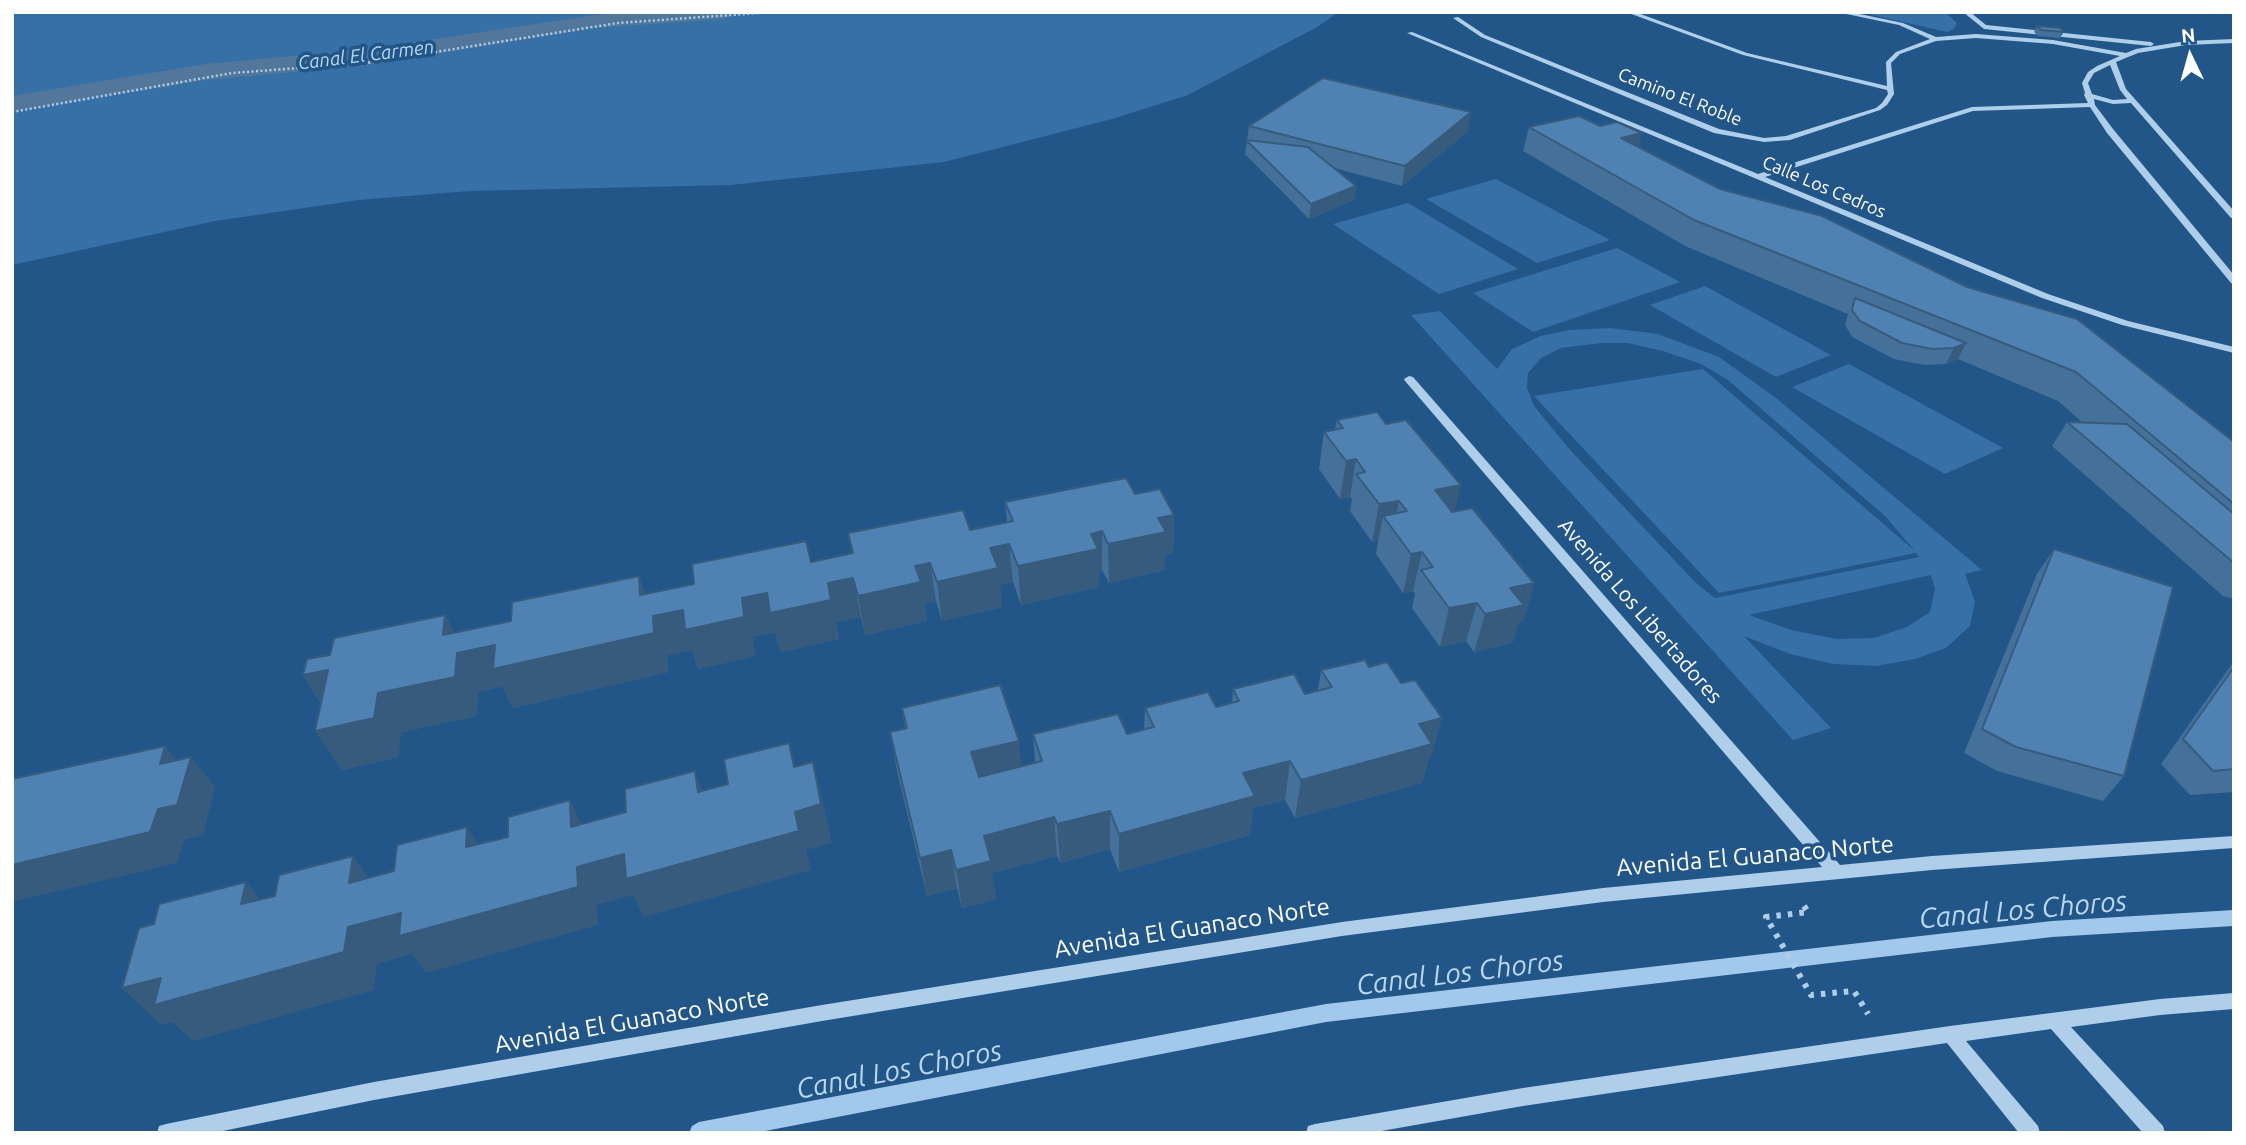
<!DOCTYPE html>
<style>
body{margin:0}
#map{position:relative;width:2246px;height:1145px;overflow:hidden;background:#225689;font-family:Ubuntu,sans-serif}
canvas{display:block}
.frame{position:absolute;inset:0;border:14px solid #fff;pointer-events:none}
.north{position:absolute;left:2155px;top:21px;width:70px;height:70px;-webkit-text-stroke:5px #225689;paint-order:stroke;rotate:355deg;font-size:19px;font-weight:700;line-height:28px;text-align:center;color:#fff}
.north::after{content:'';display:block;margin:auto;width:24px;height:32px;background:#fff;clip-path:polygon(50% 0,100% 100%,50% 72%,0 100%)}
</style>
<div id="map">
<canvas width="2246" height="1145"></canvas>
<div class="frame"></div>
<div class="north">N</div>
</div>
<script>
const c = document.querySelector('canvas').getContext('2d');
c.lineJoin = 'round';
function fill(path, color) { c.fillStyle = color; c.fill(path, 'evenodd'); }
const poly = rows => new Path2D(rows.map(r => 'M' + r).join(''));
function trace(path, color, width, dash) { c.strokeStyle = color; c.lineWidth = width; c.lineCap = dash ? 'butt' : 'round'; c.setLineDash(dash || []); c.stroke(path); }
function drawText(font, color, halo, rows, align = 'center') {
  c.font = font + ' Ubuntu,sans-serif'; c.lineWidth = 7; c.setLineDash([]); c.textBaseline = 'middle'; c.strokeStyle = halo; c.fillStyle = color; for (const [text, x, y, turn = 0] of rows) {
    c.save(); c.translate(x, y); c.rotate((+turn || 0) * Math.PI / 180); c.textAlign = isNaN(turn) ? turn : align; if (halo) c.strokeText(text, 0, 0); c.fillText(text, 0, 0); c.restore();
  }
}
fill(poly([
 [12,12,1339,12,1317,27,1188,95,1112,119,944,162,731,185,469,191,359,200,215,221,12,265],
 [1859,12,1945,12,1957,23,1954,29,1947,32],
 [1496,179,1610,240,1537,263,1426,199],
 [1408,203,1518,269,1439,294,1333,224],
 [1617,248,1680,282,1533,332,1473,293],
 [1705,286,1831,355,1776,377,1650,305],
 [1440,311,1497,369,1512,349,1541,336,1569,330,1610,328,1658,334,1719,357,1776,398,1982,570,1965,574,1975,602,1970,626,1946,648,1915,659,1876,666,1833,664,1790,654,1744,636,1831,728,1793,740,1411,315],
 [1601,343,1628,343,1663,351,1701,364,1728,380,1885,516,1915,551,1703,369,1534,396,1719,593,1916,553,1919,557,1715,598,1696,583,1571,451,1534,406,1527,388,1528,373,1541,358,1561,348],
 [1931,575,1935,589,1930,612,1907,627,1874,638,1837,639,1791,630,1749,615],
 [1849,364,2003,448,1945,474,1792,387]
]), '#3670a6');
fill(poly([
 [2234,910,2234,926,2052,937,1326,1022,755,1133,689,1133,692,1126,699,1122,1326,1004,2052,921,2234,910]
]), '#a2c9eb');
fill(poly([
 [616,12,733,12,729,17,721,19,595,28,368,65,206,80,12,112,12,96,206,64,368,49,616,12]
]), '#53769b');
trace(poly([
 [12,112,232,73,366,63,618,23,773,12]
]), '#aeceea', 2.5, [2, 2.5]);
trace(poly([
 [1804,906,1808,912,1766,917,1811,995,1854,991,1868,1014]
]), '#aeceea', 6, [4.5, 7]);
fill(poly([
 [1626,12,1635,12,1747,53,1887,86,1886,62,1896,52,1930,39,1899,25,1837,12,1850,12,1903,23,1936,37,1976,34,2053,40,2126,53,2136,49,2186,41,2234,39,2234,43,2186,45,2138,53,2116,62,2126,89,2234,211,2234,218,2231,218,2131,103,2113,104,2094,99,2095,105,2113,129,2234,275,2234,284,2231,283,2107,133,2090,107,1973,111,1765,177,2048,294,2128,321,2234,347,2234,353,2122,325,2042,298,1407,33,1412,32,1758,174,1972,107,2088,103,2084,95,2085,93,2082,83,2088,72,2097,66,2120,56,2053,44,1976,38,1936,41,1900,54,1891,63,1894,94,1887,105,1880,110,1790,140,1764,142,1714,133,1481,37,1453,18,1458,17,1485,35,1719,129,1764,138,1786,136,1876,108,1882,103,1888,94,1887,90,1743,55,1626,12],
 [2110,65,2120,90,2127,99,2113,100,2092,94,2088,83,2094,73,2110,65],
 [1963,12,1970,12,1986,25,2151,42,2154,44,2151,46,1984,29,1963,12],
 [1409,376,1413,377,1840,865,1932,856,2234,836,2234,848,1932,870,1603,902,1342,936,822,1021,374,1100,213,1133,157,1133,159,1126,166,1124,374,1082,822,1005,1342,922,1603,888,1822,867,1405,381,1404,379,1409,376],
 [2234,993,2234,1009,2160,1015,2071,1027,2163,1126,2165,1133,2143,1133,2051,1029,1966,1041,2038,1126,2040,1133,2019,1133,1947,1043,1523,1106,1370,1133,1306,1133,1308,1126,1315,1124,1523,1088,1950,1026,2160,999,2234,993]
]), '#aeceea');
fill(poly([
 [2037,26,2064,32,2060,38,2038,36,2034,32],
 [1249,126,1468,131,1402,186,1334,168,1356,186,1354,200,1309,219,1245,154],
 [1600,126,1642,133,1638,146,1720,189,2234,442,2234,599,2223,596,2052,446,2067,422,2083,423,2058,401,1958,359,1946,364,1924,365,1894,359,1852,337,1845,325,1848,314,1685,246,1523,151,1529,127],
 [1337,420,1454,512,1534,583,1523,621,1519,622,1512,643,1474,652,1466,641,1440,647,1412,608,1415,594,1413,591,1403,593,1376,554,1378,541,1372,542,1350,511,1352,499,1350,497,1340,499,1319,469,1324,432,1335,430],
 [1135,494,1174,515,1173,553,1165,555,1165,570,1109,583,1102,570,1099,571,1099,587,1021,605,1013,582,1000,585,1002,607,942,621,936,601,924,604,927,621,865,635,861,617,836,622,839,639,781,652,775,632,753,637,755,656,698,669,692,650,667,655,668,672,513,708,502,686,478,692,476,716,401,732,398,757,342,770,321,703,303,675,330,655,445,615,454,633,852,553,848,533,970,530,1007,522,1005,502],
 [2054,549,2124,776,2103,801,1997,771,1964,753,2037,574],
 [2234,661,2234,792,2190,795,2161,764],
 [1321,670,1432,757,1429,757,1422,783,1295,818,1285,800,1253,808,1250,835,1119,872,1110,849,1060,863,1057,856,992,873,996,899,962,908,957,888,927,896,897,771,890,732,905,728,902,708,1021,766,1035,763,1033,734,1127,734,1144,729,1145,708,1216,707,1232,703,1233,689,1305,694,1318,690]
]), '#447099');
fill(poly([
 [1471,112,1468,131,1402,186,1405,166],
 [1642,133,1635,157,1621,138],
 [1356,186,1354,200,1309,219,1311,204],
 [1966,343,1958,359,1946,364,1954,348],
 [1356,459,1350,497,1340,499,1346,461],
 [1461,485,1452,523,1435,490],
 [1399,501,1393,530,1383,516,1378,541,1372,542,1379,504],
 [1174,515,1173,553,1165,555,1165,570,1109,583,1108,544,1158,518],
 [1102,531,1102,570,1099,571,1099,587,1021,605,1018,566,1091,534],
 [1009,544,1013,582,1000,585,1002,607,942,621,937,582,990,548],
 [1422,552,1413,591,1403,593,1411,554],
 [930,563,936,601,924,604,927,621,865,635,858,596,915,566],
 [639,576,653,616,767,593,853,578,861,617,836,622,839,639,781,652,775,632,753,637,755,656,698,669,692,650,667,655,668,672,513,708,502,686,478,692,476,716,401,732,398,757,342,770,315,731,378,693,443,635,445,615,464,651,640,595],
 [1534,583,1523,621,1519,622,1512,643,1474,652,1485,614,1510,588],
 [1477,603,1466,641,1440,647,1449,608],
 [328,670,329,714,303,675],
 [1442,718,1432,757,1429,757,1422,783,1295,818,1301,780,1419,724],
 [1019,741,1022,780,976,791,971,752],
 [165,746,186,772,191,757,215,787,203,835,184,840,177,863,12,902,12,865,160,764],
 [1290,761,1285,800,1253,808,1250,835,1119,872,1119,834,1243,773],
 [813,762,823,801,832,843,806,850,811,870,644,917,633,895,597,905,598,925,426,973,412,954,377,964,374,990,193,1041,172,1022,161,1025,122,988,348,927,349,883,353,856,380,894,571,827,570,800,589,839,624,854,795,812],
 [695,771,709,810,698,792],
 [1110,811,1110,849,1060,863,1057,824],
 [1054,817,1057,856,992,873,996,899,962,908,956,870,984,836],
 [467,827,490,865,466,847],
 [951,850,957,888,927,896,920,858],
 [246,882,278,920,241,904]
]), '#375b7d');
const building = poly([
 [2037,26,2060,28,2064,32,2041,30,2037,26],
 [1323,78,1471,112,1405,166,1249,126,1323,78],
 [1579,116,1600,126,1617,122,1642,133,1621,138,1720,189,1822,216,1967,287,2077,319,2234,442,2234,504,2076,372,1694,220,1529,127,1579,116],
 [1246,140,1308,147,1356,186,1311,204,1246,140],
 [1855,298,1966,343,1954,348,1932,349,1902,343,1860,321,1852,310,1855,298],
 [1377,412,1386,424,1406,420,1461,485,1435,490,1452,512,1472,508,1534,583,1510,588,1524,605,1485,614,1477,603,1449,608,1421,570,1433,567,1422,552,1411,554,1383,516,1407,511,1399,501,1379,504,1356,474,1365,472,1356,459,1346,461,1324,432,1343,428,1337,420,1377,412],
 [2067,422,2127,424,2234,514,2234,563,2067,422],
 [1126,478,1135,494,1160,489,1174,515,1158,518,1166,532,1108,544,1102,531,1091,534,1098,549,1018,566,1009,544,990,548,998,568,937,582,930,563,915,566,921,582,858,596,853,578,828,583,831,600,770,613,767,593,742,598,744,617,685,630,683,610,653,616,654,633,493,669,495,645,457,653,455,677,378,693,374,718,315,731,328,670,303,675,307,659,330,655,334,638,445,615,443,635,511,621,512,602,639,576,640,595,694,584,692,564,806,541,811,562,853,553,848,533,963,510,970,530,1013,521,1005,502,1126,478],
 [2054,549,2173,587,2124,776,2016,747,1982,729,2054,549],
 [1365,660,1369,667,1387,662,1401,683,1415,680,1442,718,1419,724,1432,744,1301,780,1290,761,1243,773,1255,796,1119,834,1110,811,1057,824,1054,817,984,836,991,861,956,870,951,850,920,858,890,732,907,728,902,708,1000,685,1019,741,971,752,979,777,1042,761,1033,734,1118,714,1127,734,1154,727,1145,708,1208,692,1216,707,1239,701,1233,689,1294,674,1305,694,1332,687,1321,670,1365,660],
 [2234,667,2234,769,2213,771,2183,739,2234,667],
 [789,743,794,767,813,762,821,804,795,812,799,831,626,879,624,854,577,867,578,887,399,936,401,913,348,927,344,952,154,1005,161,978,122,988,139,928,154,924,159,904,246,882,241,904,275,896,279,875,353,856,349,883,394,871,397,845,467,827,466,847,508,837,508,817,570,800,571,827,626,812,625,789,695,771,698,792,728,784,724,759,789,743],
 [165,746,160,764,191,757,177,805,158,809,150,832,12,865,12,779,165,746]
]);
fill(building, '#4f82b2');
trace(building, '#375b7d', 2);
drawText('18px', '#fff', '#225689', [
 ["Camino El Roble",1680,97,21],
 ["Calle Los Cedros",1824,187,23]
]);
drawText('italic 19px', '#bad7f1', '#225689', [
 ["Canal El Carmen",366,55,-7]
]);
drawText('21px', '#fff', '#225689', [
 ["Avenida Los Libertadores",1640,611,49]
]);
drawText('24px', '#fff', '#225689', [
 ["Avenida El Guanaco Norte",1755,856,-5],
 ["Avenida El Guanaco Norte",1192,928,-9],
 ["Avenida El Guanaco Norte",632,1021,-10]
]);
drawText('italic 28px', '#bad7f1', '#225689', [
 ["Canal Los Choros",2023,910,-5],
 ["Canal Los Choros",1460,973,-7],
 ["Canal Los Choros",899,1070,-11]
]);
</script>
